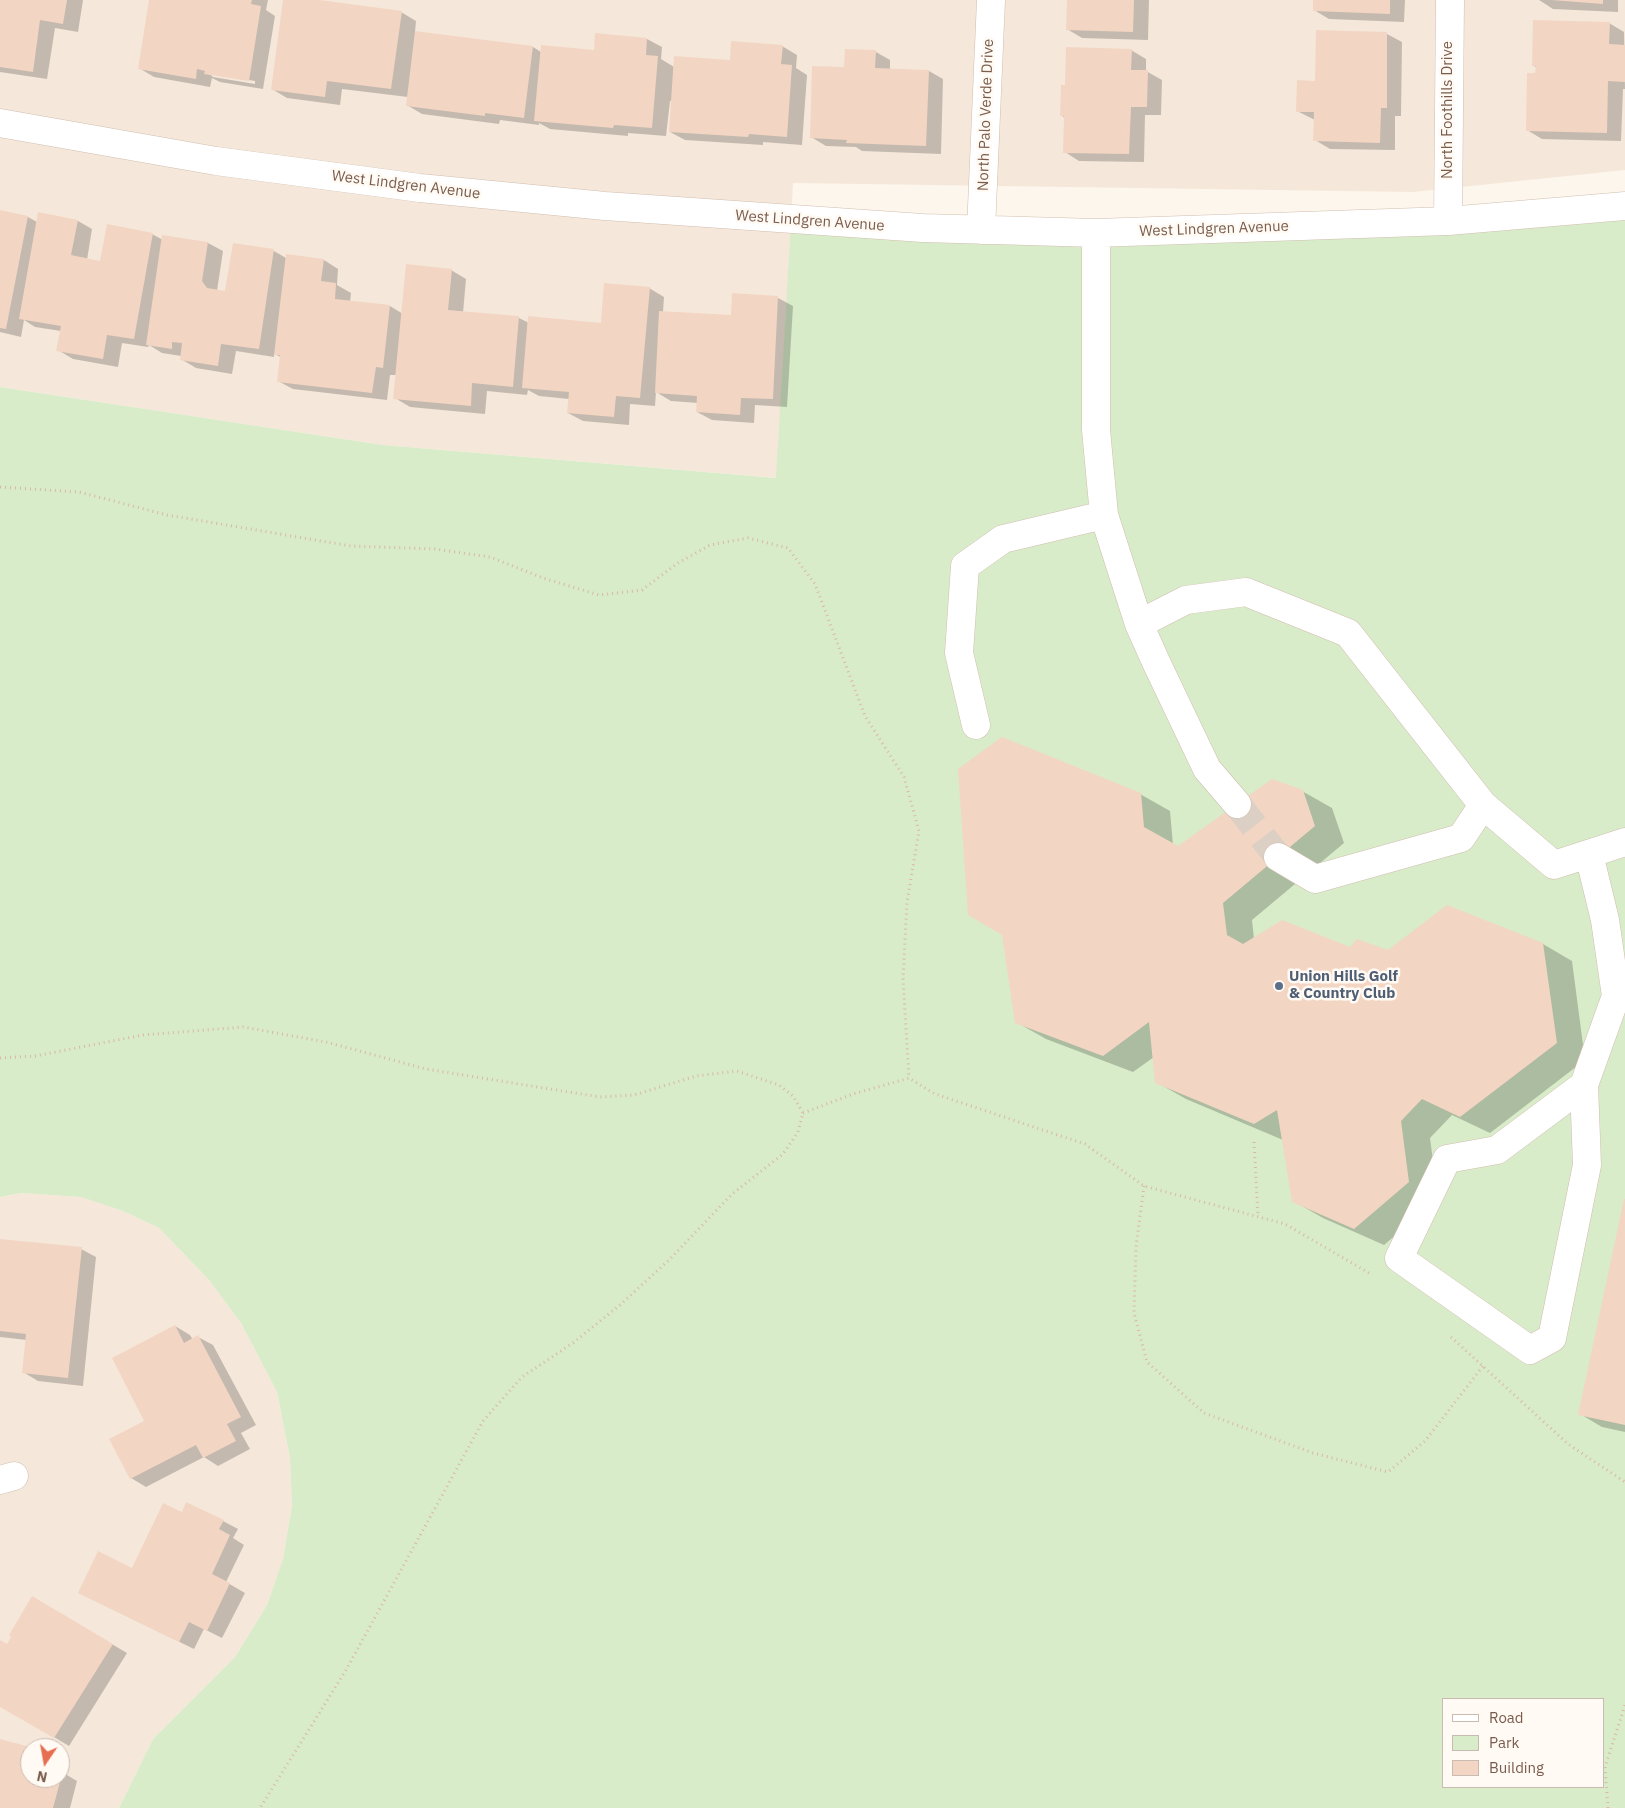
<!DOCTYPE html>
<style>
body{margin:0}
#map{position:relative;width:1625px;height:1808px;overflow:hidden;background:#fdf6ec;font-family:"IBM Plex Sans",sans-serif}
canvas{display:block}
.legend{position:absolute;left:1442px;top:1698px;width:162px;height:90px;box-sizing:border-box;background:#fffaf3;border:1px solid #cabbb1;margin:0;padding:6px 9px;list-style:none;font-size:15px;color:#7a5c4d}
.legend li{display:flex;align-items:center;gap:10px;height:25px}
.legend b{width:25px;border:1px solid #cabbb1}
.north{position:absolute;left:20px;top:1738px;width:50px;height:50px;box-sizing:border-box;background:#fffaf3;border:1px solid #cabbb1;border-radius:50%;rotate:192deg;font-size:14px;font-weight:700;line-height:20px;text-align:center;color:#7a5c4d}
.north::after{content:'';display:block;margin:auto;width:18px;height:22px;background:#e76f51;clip-path:polygon(50% 0,100% 100%,50% 72%,0 100%)}
</style>
<div id="map">
<canvas width="1625" height="1808"></canvas>
<ul class="legend">
<li><b style="height:6px;background:#fff"></b>Road</li>
<li><b style="height:14px;background:#d8ecc9"></b>Park</li>
<li><b style="height:14px;background:#f3d5c3"></b>Building</li>
</ul>
<div class="north">N</div>
</div>
<script>
const c = document.querySelector('canvas').getContext('2d');
c.lineJoin = 'round';
function fill(path, color) { c.fillStyle = color; c.fill(path, 'evenodd'); }
const poly = rows => new Path2D(rows.map(r => 'M' + r).join(''));
function trace(path, color, width, dash) { c.strokeStyle = color; c.lineWidth = width; c.lineCap = dash ? 'butt' : 'round'; c.setLineDash(dash || []); c.stroke(path); }
function drawText(font, color, halo, rows, align = 'center') {
  c.font = font + ' "IBM Plex Sans",sans-serif'; c.lineWidth = 5; c.setLineDash([]); c.textBaseline = 'middle'; c.strokeStyle = halo; c.fillStyle = color; for (const [text, x, y, turn = 0] of rows) {
    c.save(); c.translate(x, y); c.rotate((+turn || 0) * Math.PI / 180); c.textAlign = isNaN(turn) ? turn : align; if (halo) c.strokeText(text, 0, 0); c.fillText(text, 0, 0); c.restore();
  }
}
fill(poly([
 [0,0,1625,0,1625,170,1413,192,793,183,777,478,383,445,0,387],
 [21,1193,82,1197,123,1211,159,1228,209,1280,241,1323,277,1392,290,1458,292,1505,283,1560,267,1605,235,1657,153,1739,119,1808,0,1808,0,1197],
 [30,1748,60,1748,60,1778,30,1778]
]), '#f5e8da');
fill(poly([
 [1625,206,1625,1808,119,1808,153,1739,235,1657,267,1605,283,1559,292,1505,290,1458,277,1392,241,1323,209,1280,159,1228,123,1211,81,1197,21,1193,0,1197,0,387,383,445,776,478,791,220,923,228],
 [1444,1699,1604,1699,1604,1787,1444,1787]
]), '#d8ecc9');
fill(poly([
 [0,0,83,0,78,32,55,28,47,79,0,72],
 [150,0,268,0,266,10,275,16,263,89,220,82,212,78,210,87,154,77,139,68],
 [210,74,255,81,255,84,213,77],
 [284,0,311,0,401,12,416,21,415,32,533,47,541,52,595,51,647,39,662,47,661,59,674,67,731,62,782,46,797,55,796,68,807,75,802,145,763,142,763,145,685,140,670,132,672,101,670,101,666,136,628,133,628,136,550,129,539,123,539,125,500,120,499,124,422,114,407,105,408,97,342,89,340,105,287,98,272,89],
 [1068,0,1149,0,1148,40,1082,38,1067,29],
 [1315,0,1405,0,1404,22,1329,19,1314,10],
 [1539,0,1618,0,1618,12,1553,9],
 [1609,23,1624,32,1625,89,1623,89,1621,141,1542,139,1527,130,1537,74,1537,68,1533,65],
 [1387,34,1402,42,1401,116,1395,116,1395,150,1330,149,1315,140,1315,120,1297,111,1316,82],
 [1131,50,1146,59,1146,71,1162,80,1161,115,1145,115,1144,162,1079,161,1065,152,1065,118,1061,115,1066,87],
 [876,52,890,60,890,70,929,71,943,79,941,154,862,151,856,147,826,146,811,137],
 [0,211,28,217,37,222,78,221,92,229,87,260,101,262,152,234,163,240,164,236,208,243,223,251,217,291,226,292,274,251,286,258,324,260,338,269,337,285,351,293,350,302,390,306,403,314,451,270,466,279,463,313,519,318,529,323,602,324,649,288,664,297,663,312,733,316,734,295,778,298,793,306,787,407,755,405,754,423,712,420,697,412,698,403,671,401,656,392,655,406,630,404,629,425,583,421,568,413,569,399,539,396,528,390,527,395,487,391,485,414,410,407,395,398,397,375,390,375,387,400,293,389,278,381,281,357,274,354,274,357,236,351,232,374,196,368,181,359,181,356,162,353,149,345,148,347,122,343,118,367,73,359,58,350,61,331,35,327,24,320,21,337,0,332],
 [1302,791,1332,808,1344,843,1252,920,1254,939,1389,952,1543,944,1572,961,1585,1060,1490,1133,1452,1115,1430,1138,1438,1199,1384,1245,1323,1218,1293,1201,1283,1140,1186,1099,1156,1082,1154,1057,1133,1072,1046,1039,1016,1022,1140,794,1170,811,1173,845,1178,848],
 [1625,1201,1625,1432,1602,1427,1580,1414],
 [0,1240,81,1249,96,1257,83,1386,38,1381,23,1372,27,1340,0,1337],
 [175,1326,190,1335,193,1340,198,1337,213,1345,256,1425,241,1433,250,1449,218,1466,204,1457,146,1487,131,1478],
 [182,1514,223,1521,238,1529,233,1538,244,1545,226,1582,245,1593,222,1638,204,1629,194,1649,79,1593,133,1569],
 [33,1598,127,1653,69,1746,0,1705,0,1641,8,1646],
 [0,1740,30,1748,30,1778,60,1778,60,1760,64,1762,62,1772,77,1781,70,1808,0,1808]
]), '#0003');
fill(poly([
 [0,0,67,0,63,24,40,20,33,72,0,67],
 [149,0,252,0,251,4,261,6,249,81,204,74,205,71,197,69,196,79,138,69],
 [283,0,320,0,402,11,391,89,327,81,325,97,271,90],
 [1067,0,1134,0,1133,32,1066,30],
 [1313,0,1390,0,1390,14,1313,11],
 [1551,0,1603,0,1603,4],
 [1533,20,1610,22,1609,44,1625,45,1625,82,1608,81,1607,133,1526,131,1527,73,1535,73,1536,66,1532,66],
 [1316,30,1387,32,1387,108,1381,108,1380,143,1313,141,1314,112,1296,112,1297,80,1315,81],
 [415,31,533,46,524,118,485,113,485,116,406,106],
 [595,33,647,38,646,55,658,56,652,128,614,125,613,128,534,121,541,45,594,50],
 [731,41,783,45,781,64,792,65,787,137,749,134,748,137,669,132,674,56,730,60],
 [1066,47,1132,49,1131,70,1148,70,1147,107,1131,107,1129,154,1063,153,1064,116,1060,116,1061,85,1065,85],
 [845,49,876,50,875,68,929,70,926,146,846,143,847,140,810,138,812,66,844,67],
 [0,210,28,216,6,329,0,328],
 [38,212,78,220,71,255,100,261,107,224,153,233,134,339,107,335,103,359,56,351,61,326,19,319],
 [162,235,208,242,202,281,207,288,225,291,233,243,274,249,259,349,221,344,218,366,180,360,182,343,172,342,172,349,146,345],
 [286,254,324,259,321,281,336,283,335,299,390,305,383,368,376,367,372,393,277,382,280,355,274,355],
 [406,264,452,269,448,310,519,316,513,387,472,383,471,406,393,399],
 [604,283,650,287,640,398,616,396,614,417,567,413,569,392,522,388,528,316,601,323],
 [732,293,778,296,773,399,741,398,740,415,696,412,697,396,655,393,659,311,731,315],
 [1002,737,1141,793,1144,827,1178,846,1272,779,1303,790,1315,826,1223,903,1227,935,1243,944,1282,920,1350,947,1357,939,1388,950,1447,905,1543,943,1557,1043,1460,1117,1422,1099,1401,1121,1409,1182,1354,1229,1292,1202,1277,1110,1254,1124,1155,1083,1149,1022,1103,1056,1015,1023,1002,935,968,915,958,769],
 [1624,1199,1625,1199,1625,1425,1578,1415],
 [0,1239,82,1247,68,1378,22,1373,26,1334,0,1331],
 [175,1325,184,1343,198,1335,241,1417,227,1424,236,1441,203,1458,196,1445,130,1479,109,1439,144,1421,112,1358],
 [186,1502,224,1520,219,1529,230,1535,212,1574,230,1583,207,1631,189,1622,179,1642,78,1593,98,1551,132,1568,163,1503,182,1512],
 [32,1596,113,1644,54,1738,0,1707,0,1640,7,1644,11,1637,9,1635],
 [0,1739,30,1747,30,1778,60,1778,60,1770,63,1771,53,1808,0,1808]
]), '#f3d5c3');
trace(poly([
 [1237,804,1278,857]
]), '#dcd0c4', 28, [28, 14]);
const minor = poly([
 [0,123,216,161,420,188,605,206,923,228,1096,233,1448,221,1625,206],
 [1448,221,1450,0],
 [981,230,991,0],
 [1096,233,1096,430,1104,515,1139,624,1156,662,1207,769,1237,804],
 [1139,624,1186,600,1246,592,1348,633,1483,805,1554,865,1625,842],
 [976,725,959,653,965,566,1003,539,1104,515],
 [1278,857,1315,879,1461,838,1483,805],
 [1584,1085,1497,1150,1447,1159,1399,1258,1530,1350,1552,1338,1587,1165,1584,1085,1616,996,1605,920,1589,854],
 [0,1480,14,1476]
]);
trace(minor, '#d1beb0', 29);
trace(poly([
 [0,487,79,492,167,515,351,546,435,549,490,557,543,578,599,595,642,590,678,563,710,545,748,538,788,548,815,584,865,716,904,777,919,831,907,902,903,979,909,1078],
 [0,1058,35,1056,143,1035,243,1027,326,1042,426,1069,600,1097,634,1095,696,1076,737,1071,779,1085,793,1096,803,1113,798,1132,783,1154,731,1195,669,1260,620,1305,573,1343,522,1377,483,1421,346,1670,260,1808],
 [803,1113,853,1094,909,1078,935,1094,1085,1144,1144,1186,1285,1224,1369,1273],
 [1254,1142,1258,1216],
 [1144,1186,1136,1247,1134,1313,1147,1362,1204,1413,1313,1453,1388,1472,1425,1441,1483,1366],
 [1451,1337,1568,1444,1625,1482],
 [1608,1808,1605,1767,1625,1705]
]), '#d9b8a5', 3, [1, 4]);
trace(minor, '#fff', 28);
for (const [x, y, r, color] of [
 [1279,986,5,"#5c6f8a"]
]) { const dot = new Path2D(); dot.arc(x, y, r, 0, 2 * Math.PI); c.fillStyle = color; c.fill(dot); trace(dot, '#fffaf3', 2); }
drawText('15px', '#7a5c4d', '#fffaf3', [
 ["North Foothills Drive",1448,110,-90],
 ["North Palo Verde Drive",986,115,-88],
 ["West Lindgren Avenue",406,185,7],
 ["West Lindgren Avenue",810,221,4],
 ["West Lindgren Avenue",1214,229,-2]
]);
drawText('bold 15px', '#4e5e75', '#fffaf3', [
 ["Union Hills Golf",1289,977],
 ["& Country Club",1289,994]
], 'left');
</script>
